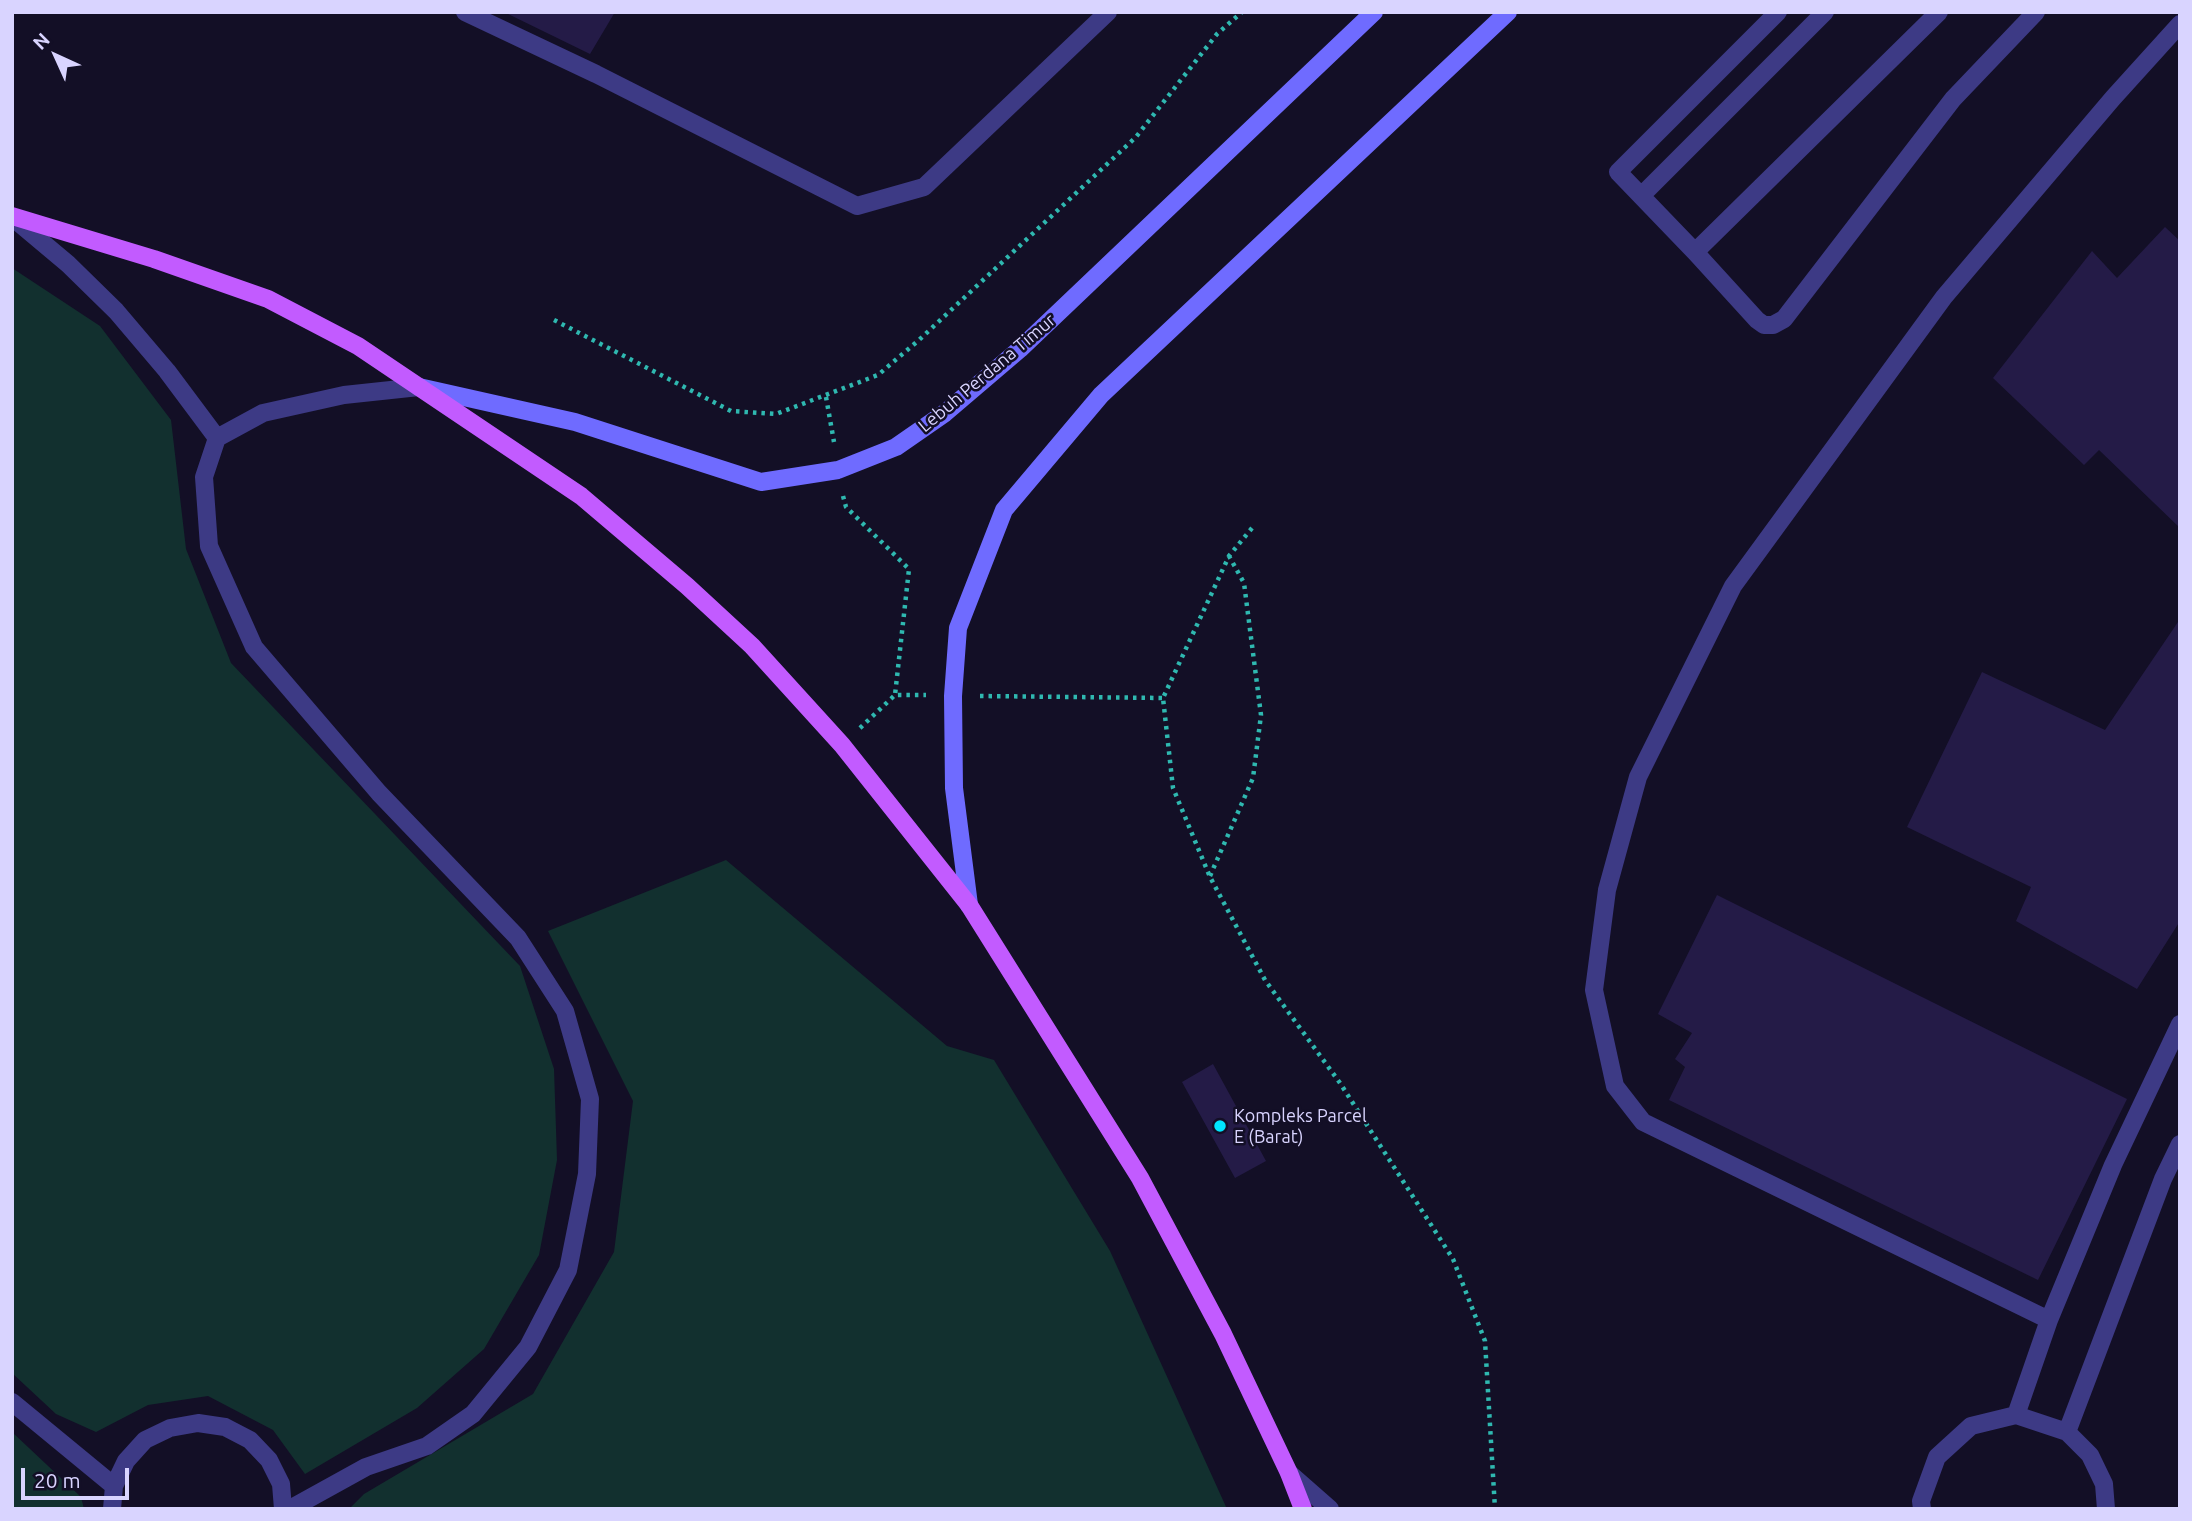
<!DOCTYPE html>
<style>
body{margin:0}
#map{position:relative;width:2192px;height:1521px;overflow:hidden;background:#130f26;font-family:Ubuntu,sans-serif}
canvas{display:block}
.frame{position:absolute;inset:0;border:14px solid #d9d4ff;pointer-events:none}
.north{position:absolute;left:21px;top:21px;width:70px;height:70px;-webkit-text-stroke:5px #130f26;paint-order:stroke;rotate:315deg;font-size:19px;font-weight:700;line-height:28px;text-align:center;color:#d9d4ff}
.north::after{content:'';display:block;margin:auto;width:24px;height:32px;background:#d9d4ff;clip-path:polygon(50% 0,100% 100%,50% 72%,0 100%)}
.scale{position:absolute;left:21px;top:1468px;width:108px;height:32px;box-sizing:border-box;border:4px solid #d9d4ff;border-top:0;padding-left:9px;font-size:21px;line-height:24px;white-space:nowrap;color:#d9d4ff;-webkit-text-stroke:5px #130f26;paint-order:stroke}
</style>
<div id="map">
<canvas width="2192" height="1521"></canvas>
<div class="frame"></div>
<div class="north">N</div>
<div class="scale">20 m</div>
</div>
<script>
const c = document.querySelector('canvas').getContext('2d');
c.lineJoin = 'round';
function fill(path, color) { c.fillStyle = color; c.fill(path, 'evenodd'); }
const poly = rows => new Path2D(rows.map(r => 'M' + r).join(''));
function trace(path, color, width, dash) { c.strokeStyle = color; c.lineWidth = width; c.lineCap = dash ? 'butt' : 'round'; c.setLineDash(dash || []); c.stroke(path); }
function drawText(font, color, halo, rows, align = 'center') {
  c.font = font + ' Ubuntu,sans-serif'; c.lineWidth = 5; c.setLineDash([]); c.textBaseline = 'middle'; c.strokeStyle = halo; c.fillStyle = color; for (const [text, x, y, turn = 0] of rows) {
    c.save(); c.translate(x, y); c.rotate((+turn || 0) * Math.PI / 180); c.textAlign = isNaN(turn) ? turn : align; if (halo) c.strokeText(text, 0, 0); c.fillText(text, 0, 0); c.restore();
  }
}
fill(poly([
 [12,268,100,326,171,420,186,549,231,663,520,966,554,1069,557,1160,539,1255,484,1349,417,1408,305,1474,273,1430,208,1396,148,1405,96,1432,56,1414,12,1373],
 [726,860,947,1046,994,1060,1110,1251,1227,1509,349,1509,364,1494,533,1394,614,1252,633,1101,548,931],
 [12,1432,81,1497,84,1509,12,1509]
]), '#12302f');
fill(poly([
 [504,12,615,12,590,54],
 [2165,227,2180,241,2180,528,2099,450,2084,465,1993,378,2092,251,2117,278],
 [2180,619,2180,921,2137,989,2016,921,2031,887,1907,827,1982,672,2105,730],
 [1717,895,2127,1099,2038,1280,1669,1100,1685,1067,1675,1059,1692,1033,1658,1014],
 [1213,1064,1266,1161,1235,1178,1182,1082]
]), '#241b47');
trace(poly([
 [554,320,731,411,776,414,878,375,919,340,1136,137,1217,34,1242,12],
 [826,397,834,442],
 [843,496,846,507,909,569,895,695],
 [1252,528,1229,556,1163,698,1173,788,1210,877,1265,980,1340,1083,1453,1259,1485,1341,1495,1509],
 [980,696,1163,698],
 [860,728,895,695,926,695],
 [1210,876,1253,778,1261,715,1244,583,1229,556]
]), '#2fb8b0', 4.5, [3.5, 5]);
trace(poly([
 [465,12,596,74,857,206,924,187,1108,12],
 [1778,12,1618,172,1695,252,1757,320,1764,325,1773,325,1784,319,1953,99,2036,12],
 [1641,196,1825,12],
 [1695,252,1939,12],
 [2049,1320,1643,1122,1615,1086,1594,990,1607,890,1638,777,1733,586,1944,297,2113,98,2180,24],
 [2016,1415,2049,1320,2113,1165,2180,1024],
 [2067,1432,2163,1179,2180,1144],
 [1289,1473,1330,1509],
 [1922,1509,1921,1501,1937,1457,1971,1426,2016,1415,2067,1432,2090,1455,2104,1484,2106,1509]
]), '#3d3a85', 18);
trace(poly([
 [12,217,68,264,116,311,167,371,217,438],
 [12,1402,114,1486],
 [112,1509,114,1486,126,1461,145,1440,170,1428,198,1423,225,1427,250,1440,269,1460,281,1484,283,1509],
 [290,1509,366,1467,427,1446,473,1414,528,1347,568,1270,587,1174,590,1099,565,1011,518,938,379,793,254,647,209,546,204,477,217,438,263,413,344,395,419,387]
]), '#3d3a85', 18);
trace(poly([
 [419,387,575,422,761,482,838,470,896,447,945,413,1020,349,1374,12],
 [969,905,954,788,953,696,958,628,1004,510,1101,395,1508,12]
]), '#6f6bff', 18);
trace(poly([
 [12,216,154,259,268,299,358,346,581,496,687,586,752,646,842,745,969,905,1140,1178,1223,1334,1289,1473,1303,1509]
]), '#c25bff', 18);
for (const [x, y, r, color] of [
 [1220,1126,7,"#00e5ff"]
]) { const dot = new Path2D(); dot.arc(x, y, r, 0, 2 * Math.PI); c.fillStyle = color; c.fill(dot); trace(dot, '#130f26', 2.5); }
drawText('18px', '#d9d4ff', '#130f26', [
 ["Lebuh Perdana Timur",987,373,-40]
]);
drawText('18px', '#d9d4ff', '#130f26', [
 ["Kompleks Parcel",1234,1116],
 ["E (Barat)",1234,1137]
], 'left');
</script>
